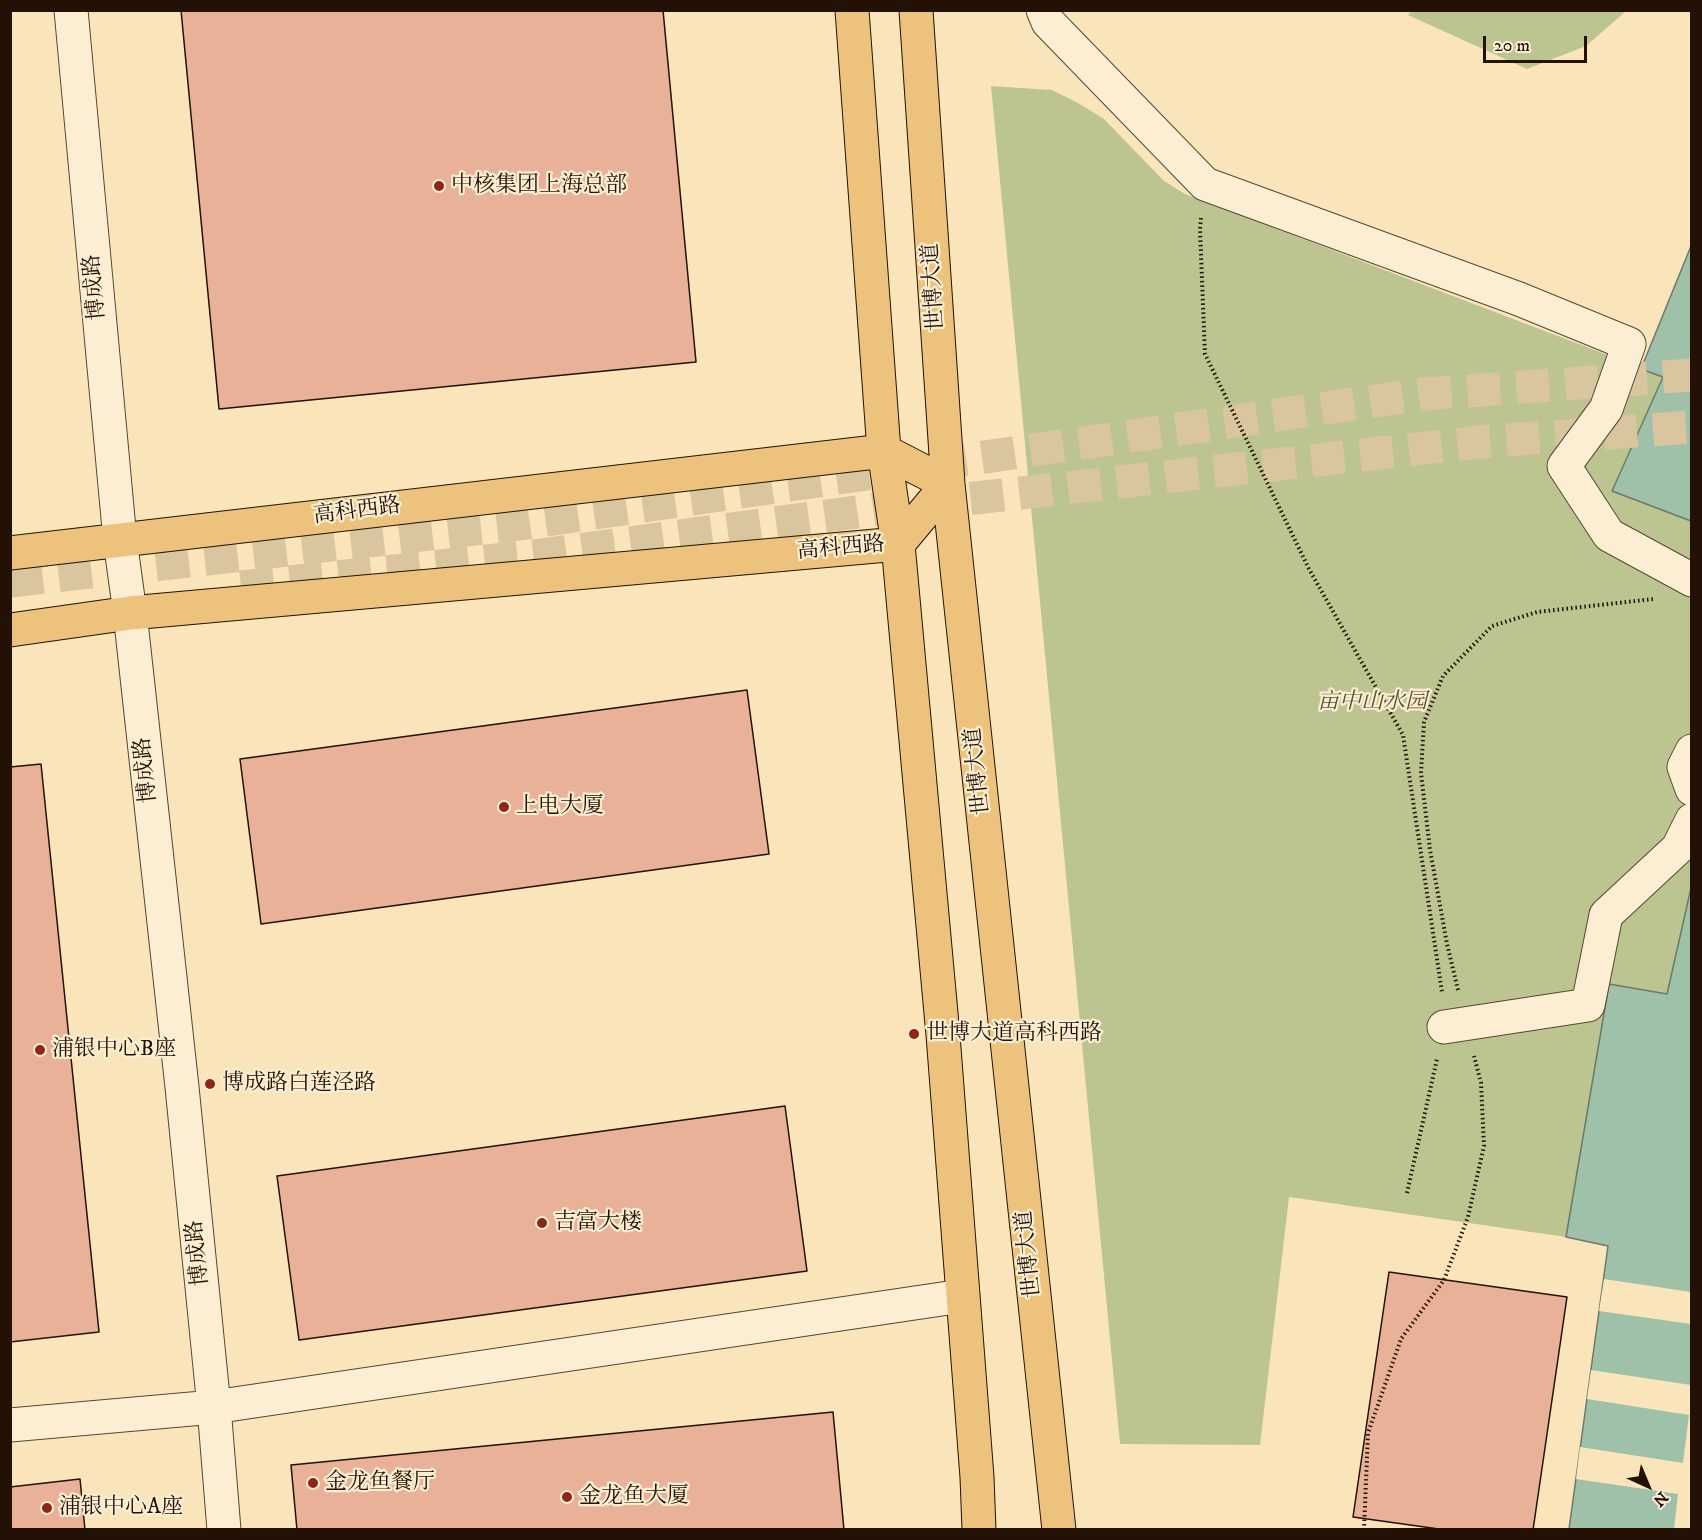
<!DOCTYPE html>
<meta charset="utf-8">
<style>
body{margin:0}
#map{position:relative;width:1702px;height:1540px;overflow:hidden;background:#f9e5b9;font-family:"IM FELL DW Pica",serif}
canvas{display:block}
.frame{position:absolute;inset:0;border:12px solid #231106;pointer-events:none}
.north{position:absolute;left:1618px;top:1456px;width:60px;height:60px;-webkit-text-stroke:4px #fbeed2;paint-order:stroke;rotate:136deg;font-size:16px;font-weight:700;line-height:24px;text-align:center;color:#231106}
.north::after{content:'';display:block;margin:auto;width:21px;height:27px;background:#231106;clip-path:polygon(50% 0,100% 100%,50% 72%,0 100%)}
.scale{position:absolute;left:1483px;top:36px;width:104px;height:27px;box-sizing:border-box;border:3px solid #231106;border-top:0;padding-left:8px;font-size:18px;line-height:21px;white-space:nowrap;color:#231106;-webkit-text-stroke:4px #fbeed2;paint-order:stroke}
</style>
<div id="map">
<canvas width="1702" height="1540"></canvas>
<div class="frame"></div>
<div class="north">N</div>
<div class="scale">20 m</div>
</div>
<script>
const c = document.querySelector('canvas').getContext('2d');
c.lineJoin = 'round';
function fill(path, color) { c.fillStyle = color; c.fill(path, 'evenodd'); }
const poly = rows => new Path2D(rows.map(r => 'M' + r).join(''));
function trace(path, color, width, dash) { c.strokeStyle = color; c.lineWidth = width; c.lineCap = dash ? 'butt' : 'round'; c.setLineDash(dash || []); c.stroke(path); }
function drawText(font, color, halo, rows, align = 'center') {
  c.font = font + ' "IM FELL DW Pica","Noto Serif SC",serif'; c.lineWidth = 4.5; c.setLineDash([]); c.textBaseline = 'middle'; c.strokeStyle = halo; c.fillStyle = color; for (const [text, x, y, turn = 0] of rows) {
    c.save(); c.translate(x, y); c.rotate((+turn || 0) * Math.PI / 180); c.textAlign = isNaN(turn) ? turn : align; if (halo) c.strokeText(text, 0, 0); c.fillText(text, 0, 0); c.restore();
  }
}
fill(poly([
 [1411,11,1411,10,1626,11,1586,46,1527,69,1408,15],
 [991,86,1052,90,1078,103,1104,119,1164,181,1185,194,1663,376,1612,490,1691,521,1692,888,1667,994,1609,984,1566,1237,1289,1197,1260,1445,1120,1444]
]), '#bcc590');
const water = poly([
 [1691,246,1691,521,1612,491,1663,377,1641,369,1691,246],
 [1691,888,1691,1529,1569,1529,1608,1246,1566,1237,1609,984,1667,994,1691,888]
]);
fill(water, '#9fc0a9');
trace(water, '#6d7a68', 1.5);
fill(poly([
 [1604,1279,1691,1292,1691,1324,1599,1311],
 [1591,1370,1691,1385,1691,1529,1674,1529,1678,1494,1576,1479,1580,1447,1683,1463,1689,1415,1587,1399]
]), '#f9e5b9');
const building = poly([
 [181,10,663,10,696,362,219,409,181,10],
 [747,690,769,854,261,924,240,759,747,690],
 [41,764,99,1332,10,1342,10,767,41,764],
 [785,1106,807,1271,299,1340,277,1176,785,1106],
 [1389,1272,1567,1297,1533,1530,1446,1530,1353,1517,1389,1272],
 [833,1412,844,1530,297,1530,291,1465,833,1412],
 [80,1479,85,1530,10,1530,10,1487,80,1479]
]);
fill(building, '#e9b197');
trace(building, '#231106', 1.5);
trace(poly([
 [10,581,511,525,1424,394,1692,375],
 [241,587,534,556,885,508,1479,442,1692,427]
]), '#d9c59e', 33, [33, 16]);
const street = poly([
 [71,10,120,540,130,613,182,1087,214,1407,224,1530],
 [1043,10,1048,22,1205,184,1519,299,1629,344,1606,409,1564,466,1609,535,1692,580],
 [1692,751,1684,767,1692,789],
 [1444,1027,1588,1005,1606,915,1678,848,1692,820],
 [10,1425,214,1407,962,1296]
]);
const primary = poly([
 [852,10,884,451,898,544,943,1035,977,1477,979,1530],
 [916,10,948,484,1059,1530],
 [10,553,884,451,948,484],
 [10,630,130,613,898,544,948,484]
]);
trace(street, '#584633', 35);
trace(primary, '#231106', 35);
trace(poly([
 [1201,218,1200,229,1205,354,1309,569,1403,735,1442,992],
 [1458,990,1447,944,1430,850,1421,773,1424,722,1443,676,1492,626,1537,612,1654,599],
 [1407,1193,1437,1059],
 [1364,1530,1368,1433,1401,1339,1444,1280,1468,1217,1484,1146,1481,1083,1474,1056]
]), '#231106', 4, [1.5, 3]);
trace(street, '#fbeed2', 33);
trace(primary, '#ecc27c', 33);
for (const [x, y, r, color] of [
 [439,186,6,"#8f2418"],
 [504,807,6,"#8f2418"],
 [914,1034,6,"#8f2418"],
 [40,1050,6,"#8f2418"],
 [210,1084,6,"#8f2418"],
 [542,1223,6,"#8f2418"],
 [313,1483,6,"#8f2418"],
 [567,1497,6,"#8f2418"],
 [47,1508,6,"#8f2418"]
]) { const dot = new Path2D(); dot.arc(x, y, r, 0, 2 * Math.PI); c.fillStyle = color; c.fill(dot); trace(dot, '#fbeed2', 2); }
drawText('22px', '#231106', '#fbeed2', [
 ["中核集团上海总部",451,186],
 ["上电大厦",516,807],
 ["世博大道高科西路",926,1034],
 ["浦银中心B座",52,1050],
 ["博成路白莲泾路",222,1084],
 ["吉富大楼",554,1223],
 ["金龙鱼餐厅",325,1483],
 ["金龙鱼大厦",579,1497],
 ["浦银中心A座",59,1508]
], 'left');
drawText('22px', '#231106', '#fbeed2', [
 ["博成路",96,287,-95],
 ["世博大道",935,287,-94],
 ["高科西路",357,512,-7],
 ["高科西路",841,549,-5],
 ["博成路",147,770,-96],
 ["世博大道",979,771,-96],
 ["博成路",199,1253,-96],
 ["世博大道",1030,1254,-96]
]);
drawText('italic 22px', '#595036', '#fbeed2', [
 ["亩中山水园",1372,703]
]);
</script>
